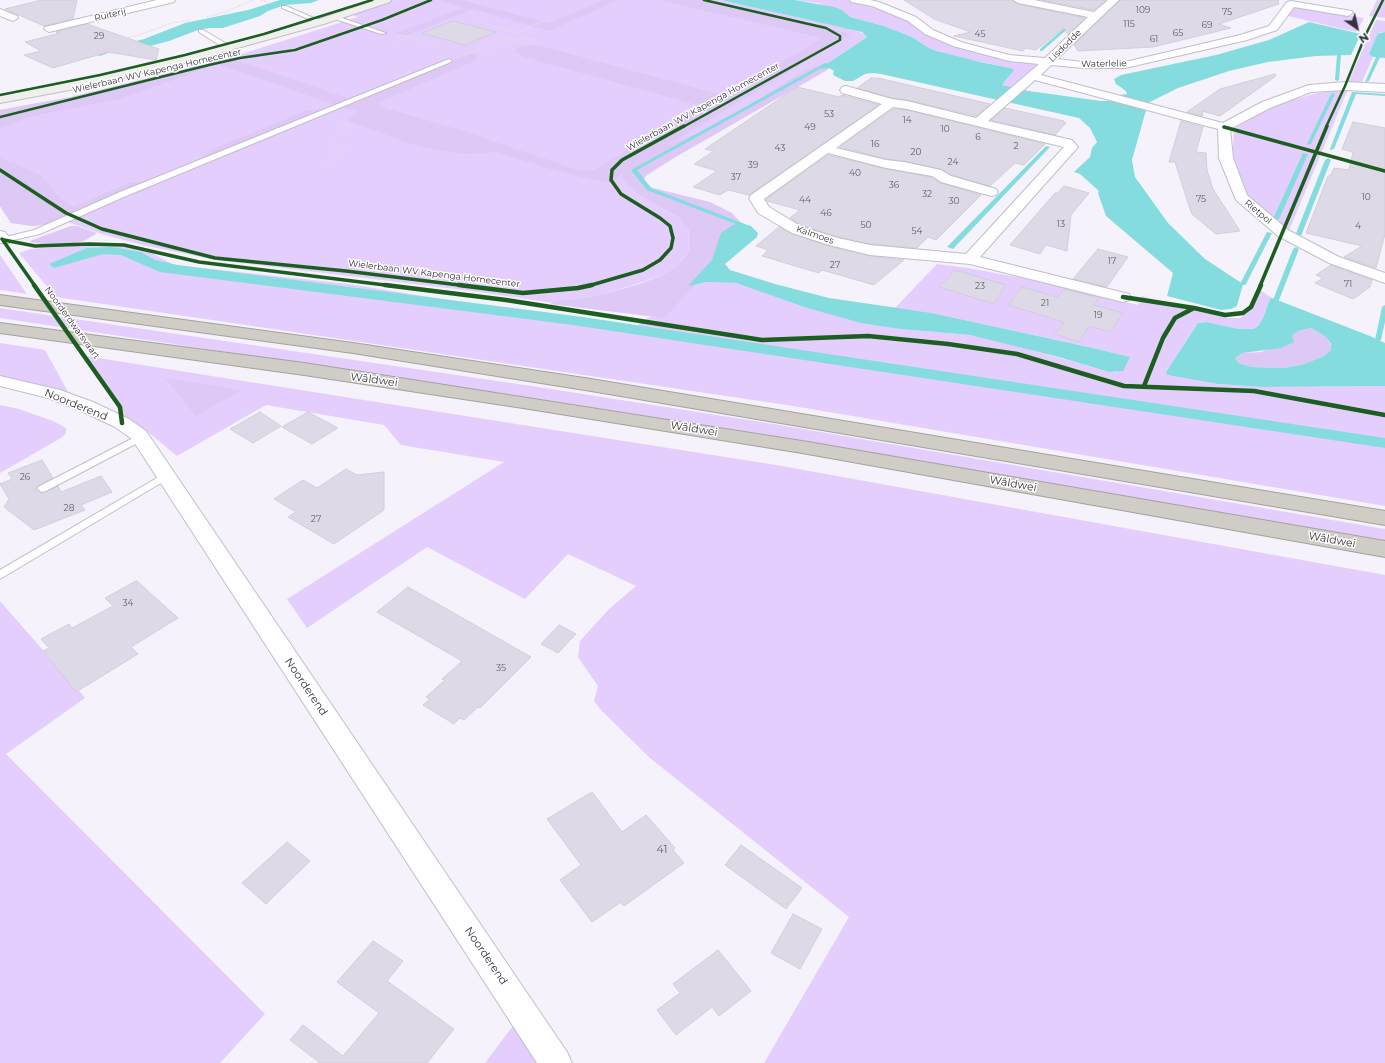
<!DOCTYPE html>
<meta charset="utf-8">
<style>
body{margin:0}
#map{position:relative;width:1385px;height:1063px;overflow:hidden;background:#f6f2fc;font-family:Montserrat,sans-serif}
canvas{display:block}
.north{position:absolute;left:1337px;top:8px;width:40px;height:40px;-webkit-text-stroke:3px #fff;paint-order:stroke;rotate:146deg;font-size:11px;font-weight:700;line-height:16px;text-align:center;color:#36323c}
.north::after{content:'';display:block;margin:auto;width:14px;height:18px;background:#36323c;clip-path:polygon(50% 0,100% 100%,50% 72%,0 100%)}
</style>
<div id="map">
<canvas width="1385" height="1063"></canvas>
<div class="north">N</div>
</div>
<script>
const c = document.querySelector('canvas').getContext('2d');
c.lineJoin = 'round';
function fill(path, color) { c.fillStyle = color; c.fill(path, 'evenodd'); }
const poly = rows => new Path2D(rows.map(r => 'M' + r).join(''));
function trace(path, color, width, dash) { c.strokeStyle = color; c.lineWidth = width; c.lineCap = dash ? 'butt' : 'round'; c.setLineDash(dash || []); c.stroke(path); }
function drawText(font, color, halo, rows, align = 'center') {
  c.font = font + ' Montserrat,sans-serif'; c.lineWidth = 3; c.setLineDash([]); c.textBaseline = 'middle'; c.strokeStyle = halo; c.fillStyle = color; for (const [text, x, y, turn = 0] of rows) {
    c.save(); c.translate(x, y); c.rotate((+turn || 0) * Math.PI / 180); c.textAlign = isNaN(turn) ? turn : align; if (halo) c.strokeText(text, 0, 0); c.fillText(text, 0, 0); c.restore();
  }
}
fill(poly([
 [394,0,721,0,855,30,868,36,819,69,811,70,646,176,644,181,655,190,628,186,639,195,679,218,688,228,690,239,688,253,677,266,661,276,608,293,573,300,553,303,472,291,217,260,142,245,102,234,65,221,33,226,11,223,0,206,0,110,71,97,229,58,358,17,350,14],
 [795,0,848,0,868,3,891,10,954,45,979,54,1039,65,1011,87,1002,85,1011,74,1011,68,957,57,929,48,912,37,884,26,850,17,842,11,818,3],
 [1377,0,1385,0,1385,18,1369,16],
 [1295,7,1364,18,1356,32,1288,16],
 [1376,20,1385,21,1385,32,1380,32,1377,35,1369,54,1373,57,1361,84,1348,83],
 [1348,89,1288,233,1248,200,1232,163,1234,129,1272,106,1317,93],
 [101,244,126,246,152,253,174,265,349,284,631,330,668,304,688,286,707,282,736,283,804,307,900,329,970,335,1003,342,1109,372,1117,372,1129,357,1093,348,932,313,895,308,937,264,968,268,1022,278,1138,305,1142,296,1228,318,1240,318,1251,310,1259,289,1272,298,1270,299,1263,318,1258,326,1253,329,1239,329,1206,322,1198,323,1166,372,1167,375,1218,384,1261,387,1385,386,1385,506,787,405,56,297,19,253,31,249],
 [0,255,27,294,0,290],
 [0,308,545,388,780,425,1385,529,1385,542,776,436,539,399,0,318],
 [0,343,45,350,78,410,46,396,0,381],
 [85,356,776,465,1385,575,1385,1063,764,1063,849,917,650,758,602,711,594,701,598,686,578,657,580,641,609,609,636,586,568,554,525,599,427,547,307,628,287,599,504,462,401,445,384,425,266,405,177,456,148,432,126,421],
 [0,405,19,409,53,421,66,428,66,433,61,438,0,473],
 [0,601,85,698,6,754,265,1014,220,1063,0,1063],
 [515,1023,540,1063,485,1063]
]), '#e3cefd');
fill(poly([
 [439,0,462,0,548,23,604,0,618,0,549,31,473,9,406,36,396,33,463,8],
 [659,0,700,0,851,34,666,146,702,132,732,116,800,73,811,68,819,66,827,67,829,69,646,174,643,181,649,187,710,202,732,213,743,225,697,283,664,318,550,304,556,301,573,300,608,293,639,284,661,276,677,266,688,253,690,239,688,228,679,218,639,195,628,186,622,177,623,172,613,183,594,180,550,169,497,152,467,154,420,147,353,123,348,119,358,111,342,108,473,53,479,56,472,62,378,103,382,107,457,129,581,171,594,170,701,106,524,57,515,52,518,47,523,45,537,45,726,96,820,39,818,37],
 [229,58,350,99,335,105,218,64,119,99,28,117,0,129,0,110,71,97],
 [325,109,202,161,203,155,213,149,308,110],
 [0,158,41,175,59,197,72,206,85,202,131,182,149,183,51,224,33,226,11,223,0,206],
 [71,226,77,226,97,233,84,241,65,245,54,246,30,242,32,240],
 [1311,328,1326,337,1331,345,1331,350,1324,356,1304,364,1285,368,1251,367,1239,363,1235,358,1243,353,1262,352,1292,336,1298,331],
 [165,378,242,390,196,416]
]), '#ddc8f6');
fill(poly([
 [280,0,319,0,311,3,285,5,268,11,260,16,223,28,209,28,198,30,169,41,120,54,111,52,100,56,92,53,144,39,185,23,248,10],
 [721,0,795,0,834,7,842,10,850,17,884,26,912,37,929,48,937,51,980,62,1011,68,1014,70,1002,85,1029,91,1101,101,1111,101,1119,95,1127,94,1126,91,1116,84,1114,79,1121,75,1216,55,1269,40,1309,22,1361,34,1351,55,1316,56,1268,62,1229,71,1178,88,1148,103,1132,160,1135,177,1168,223,1205,259,1243,284,1237,306,1231,309,1221,310,1167,296,1173,273,1106,216,1098,193,1099,191,1080,174,1074,172,1090,157,1092,148,1097,142,1090,128,1079,118,881,74,873,73,865,74,853,81,845,81,833,75,834,71,829,68,819,69,867,37,862,32],
 [1385,32,1385,58,1373,57,1369,54,1377,35,1379,33],
 [1046,146,1050,147,953,249,947,247],
 [741,223,751,226,758,233,757,237,725,264,730,270,775,284,829,298,932,313,1093,348,1130,357,1123,371,1109,372,1055,356,970,335,900,329,861,323,804,307,736,283,707,282,688,286,712,260,721,233,733,225],
 [112,247,141,252,155,260,178,265,583,317,1385,438,1385,448,573,325,160,272,121,255,103,254,54,268,49,264,87,248],
 [1272,298,1370,336,1385,343,1385,386,1261,387,1218,384,1167,375,1166,372,1198,323,1206,322,1239,329,1253,329,1258,326,1263,318,1270,299],
 [1311,328,1326,337,1331,344,1331,350,1324,356,1304,364,1285,368,1251,367,1239,363,1235,358,1243,353,1281,348,1294,342,1292,336,1298,331]
]), '#85dcdf');
fill(poly([
 [1082,13,1085,14,1042,51,1040,51,1040,49,1082,13],
 [1339,54,1341,55,1339,80,1337,81,1335,80,1337,55,1339,54],
 [1378,56,1380,57,1369,81,1365,82,1376,57,1378,56],
 [825,63,829,64,637,170,651,188,745,224,745,226,741,226,647,190,631,170,825,63],
 [1352,92,1385,94,1385,96,1356,94,1334,149,1330,150,1330,149,1352,92],
 [1333,93,1335,94,1311,144,1307,145,1307,144,1331,94,1333,93],
 [1303,153,1308,154,1279,219,1274,220,1273,219,1303,153],
 [1328,158,1331,160,1301,236,1296,237,1295,236,1325,160,1328,158],
 [1267,232,1272,233,1246,284,1245,285,1241,285,1240,284,1267,232],
 [1296,247,1299,249,1279,300,1278,301,1274,301,1273,300,1293,249,1296,247],
 [1385,305,1385,322,1381,340,1378,342,1375,340,1382,307,1385,305]
]), '#85dcdf');
const building = poly([
 [42,0,77,0,73,19,44,26,5,9,42,0],
 [904,0,1012,0,1018,4,1085,18,1068,34,1064,28,1036,50,1026,48,1023,51,954,36,971,32,934,19,904,0],
 [1042,0,1106,0,1094,10,1042,0],
 [1120,0,1278,0,1279,4,1219,24,1231,28,1153,47,1078,51,1074,45,1120,0],
 [453,21,496,32,465,45,422,33,453,21],
 [87,24,159,49,156,60,108,52,53,68,24,55,41,51,25,42,60,33,56,32,87,24],
 [1275,74,1276,76,1220,116,1202,111,1203,116,1187,112,1220,89,1275,74],
 [871,78,878,78,990,104,976,116,907,100,892,98,857,88,871,78],
 [797,87,839,97,842,95,879,105,749,195,728,190,720,195,693,187,717,171,694,164,714,151,705,149,797,87],
 [1005,108,1064,121,1063,122,1066,123,1055,135,991,120,1005,108],
 [893,109,907,110,1045,144,1024,165,1015,163,990,186,952,175,941,169,904,161,886,159,840,147,893,109],
 [1181,121,1203,127,1196,152,1206,153,1207,170,1213,189,1240,231,1216,234,1192,214,1190,209,1175,162,1169,162,1181,121],
 [1353,122,1385,128,1385,234,1376,268,1344,257,1362,246,1306,233,1328,176,1330,176,1334,168,1349,170,1353,152,1342,149,1353,122],
 [828,155,886,169,931,177,941,183,981,195,936,240,928,237,917,248,870,244,838,237,803,226,790,218,800,210,767,201,766,199,828,155],
 [1064,186,1089,193,1071,215,1067,251,1046,245,1040,254,1010,245,1055,193,1058,193,1064,186],
 [779,227,792,234,829,246,870,256,904,260,874,285,822,270,819,273,762,256,768,250,756,246,779,227],
 [1098,249,1128,257,1107,287,1073,279,1098,249],
 [1331,265,1372,280,1370,287,1353,299,1315,283,1323,278,1316,275,1331,265],
 [955,270,1006,285,994,304,939,287,955,270],
 [1022,287,1057,297,1064,289,1099,298,1094,305,1123,313,1110,332,1089,326,1079,342,1055,334,1064,322,1008,305,1022,287],
 [260,412,281,426,253,443,230,429,260,412],
 [308,412,338,428,312,444,282,427,308,412],
 [42,460,53,478,37,486,36,489,41,493,58,486,61,492,101,476,112,492,81,505,85,510,34,530,4,507,9,499,0,484,12,479,8,473,42,460],
 [346,469,357,475,384,472,384,510,334,544,288,517,296,512,274,499,303,480,317,488,346,469],
 [136,581,137,581,178,618,131,647,138,654,76,692,43,651,49,648,41,639,69,624,72,628,113,606,105,598,136,581],
 [408,587,531,657,480,708,478,707,464,720,460,718,454,724,423,705,430,699,426,697,445,680,442,679,462,661,377,612,408,587],
 [559,625,576,634,558,653,541,644,559,625],
 [592,792,622,832,646,815,675,848,673,850,684,863,624,906,621,902,592,922,560,880,581,865,547,819,592,792],
 [287,842,310,861,266,904,242,883,287,842],
 [741,845,802,888,786,909,725,865,741,845],
 [793,914,822,929,800,969,771,953,793,914],
 [373,941,403,961,387,981,454,1029,427,1063,320,1063,290,1040,303,1025,343,1056,379,1013,337,982,373,941],
 [718,950,751,991,719,1016,712,1007,676,1035,657,1010,680,993,673,984,718,950]
]);
fill(building, '#ded9e6');
trace(building, '#d2ced8', 1);
const lane = poly([
 [282,6,286,6,323,22,318,23,282,8,282,6],
 [332,16,336,16,386,33,381,34,332,18,332,16],
 [199,30,203,30,234,48,231,50,221,46,199,32,199,30],
 [449,59,452,61,451,62,126,196,40,234,4,242,0,240,1,238,34,230,120,192,449,59],
 [141,434,145,435,146,437,145,439,46,491,42,492,37,489,38,487,141,434],
 [167,472,171,473,172,475,171,477,0,579,0,570,167,472]
]);
const street = poly([
 [157,0,175,0,174,2,49,32,44,29,45,27,157,0],
 [850,0,870,0,879,2,916,17,933,30,961,42,1009,55,1045,58,1088,17,1018,3,1013,0,1034,0,1094,12,1108,0,1119,0,1057,59,1083,62,1125,62,1240,35,1269,26,1287,2,1291,1,1352,11,1353,13,1348,16,1294,7,1277,30,1247,40,1125,68,1083,68,1051,65,1041,75,1223,123,1262,102,1309,85,1345,82,1385,84,1385,92,1345,90,1311,92,1270,108,1230,129,1233,158,1247,195,1288,230,1339,257,1385,273,1385,283,1329,263,1278,236,1236,200,1219,158,1218,129,1035,80,988,121,1072,140,1078,147,980,257,1129,294,1131,297,1129,300,1123,302,970,264,870,255,829,245,792,233,758,213,749,198,751,195,882,104,842,93,840,90,842,87,846,86,892,99,907,101,976,118,1039,64,1009,61,953,46,925,34,908,21,872,6,851,2,850,0],
 [893,107,907,109,1064,147,966,254,870,245,838,238,802,227,769,207,764,199,828,153,886,168,932,176,941,182,991,196,996,195,998,192,996,189,951,176,941,170,904,162,886,160,836,148,893,107],
 [0,9,17,16,18,18,13,21,0,16,0,9],
 [0,231,5,232,9,237,11,240,9,243,0,243,0,231],
 [0,376,60,390,93,402,129,419,146,431,567,1052,572,1063,537,1063,132,439,115,427,79,410,48,398,0,386,0,376]
]);
const secondary = poly([
 [376,0,391,0,390,2,324,24,180,64,80,88,0,103,0,95,80,80,174,59,316,20,376,0]
]);
const highway = poly([
 [0,295,353,343,591,379,1385,511,1385,525,591,391,353,353,0,305,0,295],
 [0,323,304,363,802,441,1385,541,1385,557,802,453,523,408,304,375,0,333,0,323]
]);
trace(lane, '#c2bec7', 2);
trace(street, '#c2bec7', 2);
trace(secondary, '#c2bec7', 2);
trace(highway, '#a5a19c', 2);
trace(poly([
 [261,0,270,3],
 [207,17,225,12,253,0],
 [476,21,517,33],
 [408,36,441,47],
 [504,40,537,39],
 [70,41,83,46,94,46,139,35,171,23,190,20],
 [393,45,408,36,397,35],
 [478,50,501,57],
 [462,56,548,19,546,15],
 [324,166,346,151,331,145,334,138,350,126,342,122]
]), '#e0dfe2', 1.5, [1.5, 1.5]);
fill(lane, '#fefdff');
fill(street, '#fefdff');
fill(secondary, '#f0efee');
fill(highway, '#d0cdc6');
trace(poly([
 [0,95,100,75,185,55,264,34,372,0],
 [0,117,209,65,240,58,295,50,382,20,431,0],
 [683,127,840,40,840,36,826,28,704,0],
 [1326,127,1345,86,1366,34,1383,0]
]), '#1b5e20', 2.5);
trace(poly([
 [1224,127,1385,171],
 [0,170,66,213,102,229,215,258,346,271,467,286],
 [2,239,35,286],
 [4,240,35,246,89,244,124,245,199,262,393,286],
 [588,286,643,270,660,260,671,248,673,238,670,226,660,218,621,194,611,180,612,170,622,160,684,126],
 [1260,286,1327,126]
]), '#1b5e20', 3.5);
trace(poly([
 [34,285,120,407,122,423],
 [385,285,506,300,762,340,868,336,948,344,1017,354,1124,386,1254,391,1385,415],
 [459,285,523,293,578,288,592,285],
 [1123,297,1194,308],
 [1144,386,1163,338,1175,318,1194,308,1225,315,1243,313,1251,307,1261,285]
]), '#1b5e20', 4.5);
drawText('9px', '#64606a', null, [
 ["109",1143,10],
 ["75",1227,12],
 ["115",1129,24],
 ["69",1207,25],
 ["65",1178,33],
 ["45",980,34],
 ["29",99,36],
 ["61",1154,39],
 ["53",829,114],
 ["14",907,120],
 ["49",810,127],
 ["10",945,129],
 ["6",978,137],
 ["16",875,144],
 ["2",1016,146],
 ["43",780,148],
 ["20",916,152],
 ["24",953,162],
 ["39",753,165],
 ["40",855,173],
 ["37",736,177],
 ["36",894,185],
 ["32",927,194],
 ["10",1366,197],
 ["75",1201,199],
 ["44",805,200],
 ["30",954,201],
 ["46",826,213],
 ["13",1061,224],
 ["50",866,225],
 ["4",1358,226],
 ["54",917,231],
 ["17",1112,261],
 ["27",835,265],
 ["71",1348,284],
 ["23",980,286],
 ["21",1045,303],
 ["19",1098,315],
 ["26",25,477],
 ["28",69,508],
 ["27",316,519],
 ["34",128,603],
 ["35",501,668]
]);
drawText('9px', '#36323c', '#fff', [
 ["Ruiterij",110,15,-13],
 ["Lisdodde",1065,46,-45],
 ["Waterlelie",1104,64,-1],
 ["Wielerbaan WV Kapenga Homecenter",157,71,-13],
 ["Wielerbaan WV Kapenga Homecenter",703,107,-29],
 ["Rietpol",1258,212,40],
 ["Kalmoes",815,235,19],
 ["Wielerbaan WV Kapenga Homecenter",434,274,7],
 ["Noorderdwarsvaart",72,323,54]
]);
drawText('11px', '#36323c', '#fff', [
 ["Wâldwei",374,380,8],
 ["Noorderend",76,405,22],
 ["Wâldwei",694,429,9],
 ["Wâldwei",1013,484,10],
 ["Wâldwei",1332,540,10],
 ["Noorderend",306,687,56],
 ["Noorderend",486,956,56]
]);
drawText('11px', '#64606a', null, [
 ["41",662,850]
]);
</script>
